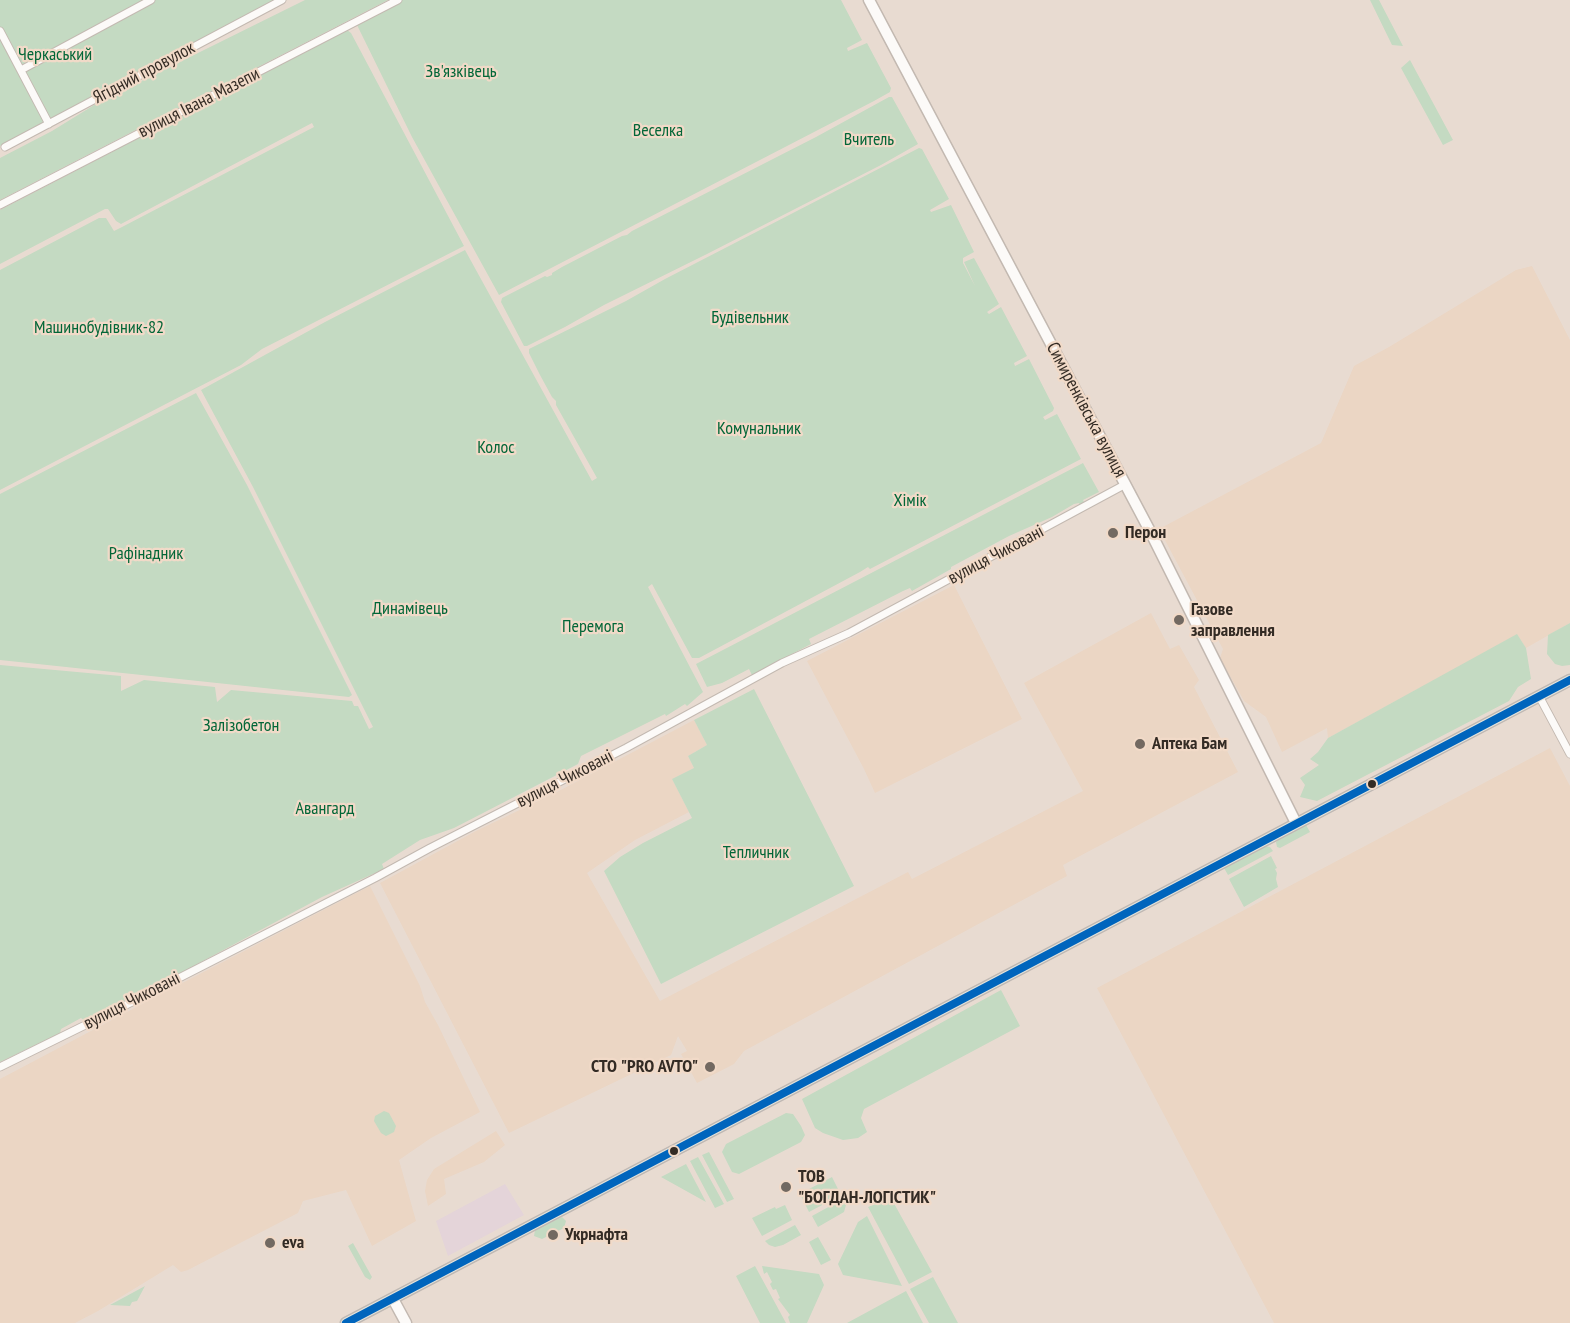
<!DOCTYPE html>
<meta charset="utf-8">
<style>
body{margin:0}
canvas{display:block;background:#e8dbd1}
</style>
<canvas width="1570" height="1323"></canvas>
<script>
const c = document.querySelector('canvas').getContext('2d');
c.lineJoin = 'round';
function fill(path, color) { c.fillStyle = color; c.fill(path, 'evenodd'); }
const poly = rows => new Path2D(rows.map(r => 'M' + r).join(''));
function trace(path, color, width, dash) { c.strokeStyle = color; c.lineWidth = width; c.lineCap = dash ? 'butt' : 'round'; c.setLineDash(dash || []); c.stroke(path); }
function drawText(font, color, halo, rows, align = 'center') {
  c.font = font + ' "PT Sans Narrow",sans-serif'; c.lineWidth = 4.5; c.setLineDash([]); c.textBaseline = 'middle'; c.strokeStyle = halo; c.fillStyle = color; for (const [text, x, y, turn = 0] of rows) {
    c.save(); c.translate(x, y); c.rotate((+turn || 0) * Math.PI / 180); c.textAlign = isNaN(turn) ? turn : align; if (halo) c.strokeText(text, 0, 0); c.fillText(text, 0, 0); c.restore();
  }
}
fill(poly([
 [505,1184,524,1215,448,1256,436,1221]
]), '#e4d4d9');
fill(poly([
 [1532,266,1570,340,1570,623,1526,648,1517,635,1328,738,1327,728,1282,752,1266,717,1244,701,1220,658,1223,649,1159,529,1321,443,1354,366,1389,347,1516,270],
 [954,585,1022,719,875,793,864,769,807,661],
 [1151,613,1170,649,1179,645,1199,680,1194,687,1238,772,1063,865,1067,876,744,1051,734,1064,697,1083,681,1054,687,1051,678,1036,671,1055,509,1133,380,883,476,831,555,793,694,720,707,745,688,756,694,768,672,779,689,812,635,840,587,873,660,1001,908,872,912,879,1083,791,1024,683],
 [1550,748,1570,786,1570,1323,1274,1323,1097,988],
 [370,886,420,986,425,1002,438,1025,480,1112,431,1138,399,1160,416,1221,372,1246,346,1190,303,1201,298,1213,188,1270,181,1272,173,1265,98,1311,75,1323,0,1323,0,1079,161,994],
 [496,1131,505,1145,484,1162,444,1179,446,1194,428,1206,425,1191,427,1180,434,1169]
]), '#ebd6c4');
fill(poly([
 [0,0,278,0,0,146],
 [305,0,388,0,0,200,0,158,52,131,99,102],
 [402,0,841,0,862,40,847,48,848,51,867,43,891,88,890,92,874,101,499,295,412,137,357,25],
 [1370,0,1379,0,1403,46,1392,45],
 [347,30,351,33,464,246,262,349,241,365,0,490,0,270,99,218,106,218,114,231,122,227,314,127,312,123,121,224,116,221,108,209,105,209,0,264,0,210],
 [1410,60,1453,140,1443,145,1401,68],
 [889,97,892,97,918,144,881,165,707,254,604,305,565,327,527,346,524,346,501,302,502,298,545,276,547,277,552,275,552,273,562,267,622,236,627,235,632,231,816,137],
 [919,148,922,149,949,199,930,210,931,212,951,205,974,252,963,258,963,263,975,286,964,262,974,258,999,304,987,312,989,314,1001,307,1027,356,1014,363,1015,366,1029,359,1054,408,1053,411,1043,417,1045,420,1057,414,1081,459,870,569,868,567,860,572,699,658,692,658,652,584,648,587,703,692,687,706,685,704,666,716,665,714,581,756,578,764,454,828,420,840,382,864,384,869,322,897,162,983,85,1021,81,1018,61,1029,60,1033,0,1062,0,665,121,676,121,691,144,680,215,687,217,702,231,690,352,701,354,706,358,706,369,729,373,727,253,487,201,390,325,322,465,250,592,481,597,478,556,405,556,401,552,397,540,375,529,353,529,349,626,301,665,279],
 [196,393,247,485,352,695,349,697,0,660,0,494],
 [1083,463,1099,492,1083,500,1084,502,1080,505,1079,503,1074,504,1052,517,1009,536,951,567,951,569,912,591,910,588,903,591,809,639,811,644,752,675,749,669,722,683,707,687,696,664],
 [1570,623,1570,665,1562,666,1555,664,1547,654,1548,635],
 [1517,634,1526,648,1531,679,1518,687,1509,701,1317,801,1300,797,1305,785,1300,778,1319,765,1310,759,1318,752,1328,738],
 [754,689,854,886,661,984,604,871,620,857,643,843,692,818,672,779,694,768,688,756,707,745,694,720],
 [1306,825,1310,832,1280,848,1277,847,1276,842,1279,839],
 [1265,846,1270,847,1273,851,1228,875,1224,868],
 [1271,856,1277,868,1275,869,1277,873,1276,879,1278,887,1244,907,1229,879],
 [1001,990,1020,1026,864,1109,861,1118,867,1132,858,1138,843,1140,823,1133,815,1128,802,1099],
 [384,1111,389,1113,396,1126,394,1132,386,1136,381,1133,374,1121,375,1116],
 [786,1113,793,1114,801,1126,805,1135,801,1142,739,1174,732,1172,722,1152,726,1144],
 [709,1152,734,1199,727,1202,702,1155],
 [698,1157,724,1204,715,1208,690,1161],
 [686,1164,706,1202,661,1177],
 [832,1177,841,1195,809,1212,801,1196,810,1191,809,1189],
 [891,1198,932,1272,909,1284,868,1207],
 [843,1199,846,1205,844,1212,818,1227,812,1216],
 [785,1205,792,1220,762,1236,752,1218,775,1207,776,1209],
 [867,1216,902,1286,843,1275,838,1264,858,1222],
 [562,1217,566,1221,564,1228,542,1239,534,1236,535,1230],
 [795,1225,801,1235,783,1245,775,1247,769,1245,765,1241],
 [818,1237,831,1260,821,1265,809,1242],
 [353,1243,372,1277,370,1280,365,1277,348,1246],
 [755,1266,786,1323,760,1323,736,1276],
 [762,1266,819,1274,824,1285,807,1323,790,1323,788,1317,790,1315,778,1299,780,1298,776,1289,773,1290,770,1284,772,1282,767,1272,764,1274],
 [933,1277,958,1323,929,1323,910,1289],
 [145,1286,137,1301,132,1302,130,1306,110,1305],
 [906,1291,923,1323,847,1323]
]), '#c4dac2');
const minor = poly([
 [0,31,49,124],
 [21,70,151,0],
 [5,147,282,0],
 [0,205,398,0],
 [1539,696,1570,754],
 [0,1067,132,1002,375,878,430,848,626,748,782,663,849,633,1126,484]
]);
const secondary = poly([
 [869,0,1151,533,1296,823],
 [393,1299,406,1323]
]);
const primary = poly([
 [346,1323,1570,680]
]);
trace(minor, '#c3b9b1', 9);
trace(secondary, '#c3b9b1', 13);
trace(primary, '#bfb8b3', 13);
trace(minor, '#fcfaf8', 7);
trace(secondary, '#fcfaf8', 10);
trace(primary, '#e5e4dc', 10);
trace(poly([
 [346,1323,1570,680]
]), '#0065bd', 8);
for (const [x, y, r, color] of [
 [1113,533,6,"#726961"],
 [1179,620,6,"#726961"],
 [1140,744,6,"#726961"],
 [1372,784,5,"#332b24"],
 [710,1067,6,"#726961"],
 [674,1151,5,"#332b24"],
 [786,1187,6,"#726961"],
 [553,1235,6,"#726961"],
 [270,1243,6,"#726961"]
]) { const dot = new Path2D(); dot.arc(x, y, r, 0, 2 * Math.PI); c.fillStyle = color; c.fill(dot); trace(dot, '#f1dac8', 2); }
drawText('18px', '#026637', '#f1dac8', [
 ["Черкаський",55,55],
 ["Зв'язківець",461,72],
 ["Веселка",658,131],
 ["Вчитель",869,140],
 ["Будівельник",750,318],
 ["Машинобудівник-82",99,328],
 ["Комунальник",759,429],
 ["Колос",496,448],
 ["Хімік",910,501],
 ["Рафінадник",146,554],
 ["Динамівець",410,609],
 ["Перемога",593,627],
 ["Залізобетон",241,726],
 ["Авангард",325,809],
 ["Тепличник",756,853]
]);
drawText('18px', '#332b24', '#f1dac8', [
 ["Ягідний провулок",144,73,-28],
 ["вулиця Івана Мазепи",199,103,-27],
 ["Симиренківська вулиця",1086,410,62],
 ["вулиця Чиковані",996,555,-28],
 ["вулиця Чиковані",565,779,-27],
 ["вулиця Чиковані",132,1001,-27]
]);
drawText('bold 18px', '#332b24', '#f1dac8', [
 ["Перон",1125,533],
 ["Газове",1191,610],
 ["заправлення",1191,631],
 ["Аптека Бам",1152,744],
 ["СТО \"PRO AVTO\"",698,1067,"right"],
 ["ТОВ",798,1177],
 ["\"БОГДАН-ЛОГІСТИК\"",798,1198],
 ["Укрнафта",565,1235],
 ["eva",282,1243]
], 'left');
</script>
